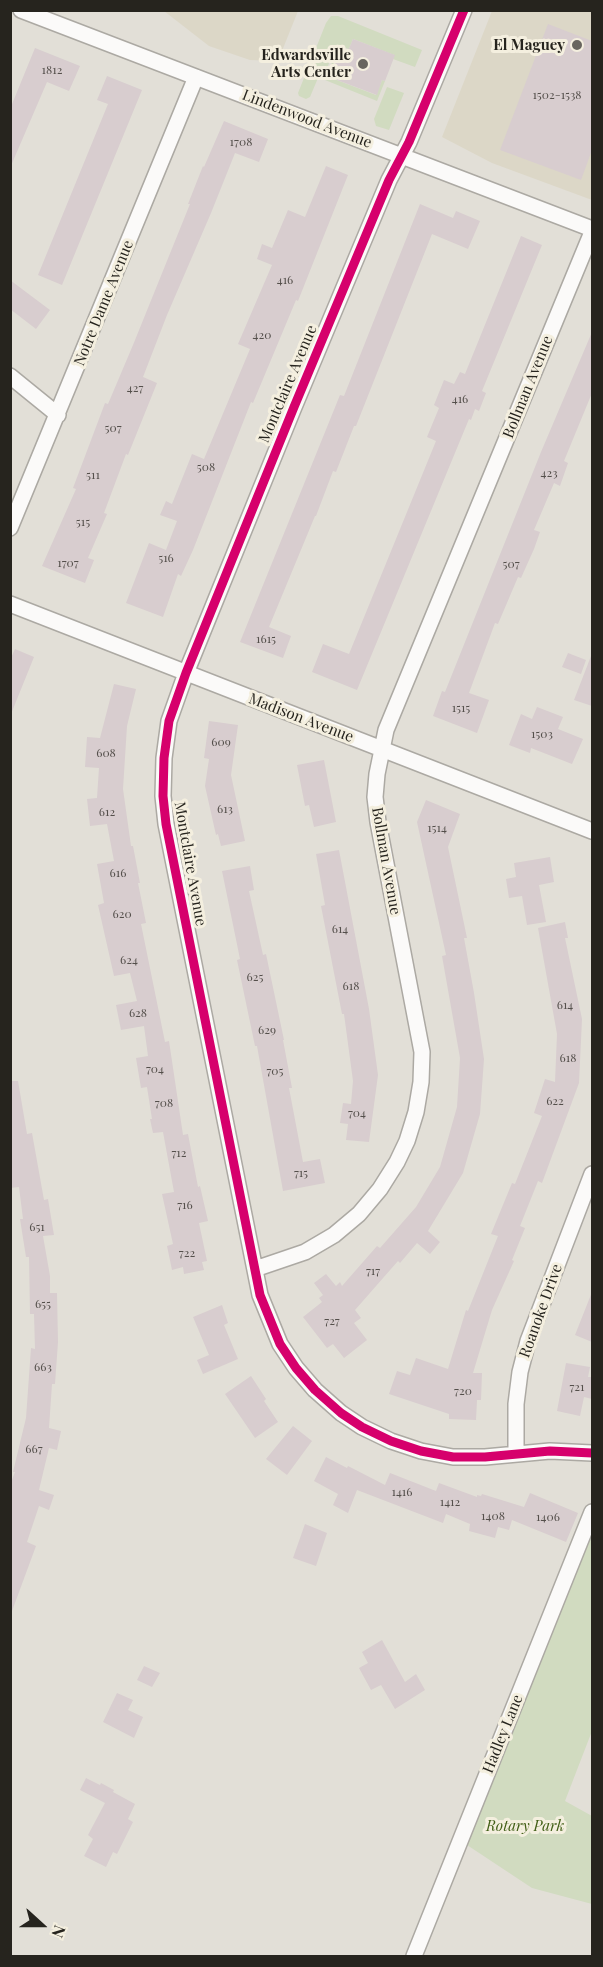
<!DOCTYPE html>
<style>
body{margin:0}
#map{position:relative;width:603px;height:1967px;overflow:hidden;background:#e2dfd7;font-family:"Playfair Display",serif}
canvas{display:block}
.frame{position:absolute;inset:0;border:12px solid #26241e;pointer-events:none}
.north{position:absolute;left:12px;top:1895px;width:60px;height:60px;-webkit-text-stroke:4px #f4efdf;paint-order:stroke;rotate:111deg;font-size:16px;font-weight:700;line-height:24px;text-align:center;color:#26241e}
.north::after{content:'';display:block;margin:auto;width:21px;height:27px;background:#26241e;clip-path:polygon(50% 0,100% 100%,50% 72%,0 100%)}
</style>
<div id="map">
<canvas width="603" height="1967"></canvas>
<div class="frame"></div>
<div class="north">N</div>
</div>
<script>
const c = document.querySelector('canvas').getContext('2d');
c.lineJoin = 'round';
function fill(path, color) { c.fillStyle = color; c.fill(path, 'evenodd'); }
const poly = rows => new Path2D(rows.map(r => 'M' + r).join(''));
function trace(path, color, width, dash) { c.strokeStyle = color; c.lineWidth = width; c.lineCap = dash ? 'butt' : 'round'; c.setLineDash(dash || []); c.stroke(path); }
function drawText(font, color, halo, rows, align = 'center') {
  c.font = font + ' "Playfair Display",serif'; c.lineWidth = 6; c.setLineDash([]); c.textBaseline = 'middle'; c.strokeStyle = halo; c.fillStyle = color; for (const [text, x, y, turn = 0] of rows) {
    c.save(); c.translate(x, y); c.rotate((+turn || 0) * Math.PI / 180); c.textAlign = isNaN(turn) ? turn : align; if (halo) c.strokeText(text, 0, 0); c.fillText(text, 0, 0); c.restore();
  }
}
fill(poly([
 [164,11,165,10,298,11,278,61,250,60,209,46],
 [492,11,592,11,592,200,492,163,442,137]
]), '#dcd7c7');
fill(poly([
 [331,16,338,16,422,50,415,67,393,59,394,55,353,39,349,49,336,45,323,79,318,78,310,97,306,99,299,96,298,93,326,23],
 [338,48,348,52,339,50,329,77,376,95,382,80,385,81,377,101,325,80],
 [387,87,404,93,389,130,376,126,374,119],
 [592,1529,592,1731,565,1801,592,1816,592,1904,532,1888,467,1845]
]), '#d1dbc0');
fill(poly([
 [548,24,592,41,592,150,581,180,500,150],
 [353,39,395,55,385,81,382,80,377,95,329,77,340,50,347,53],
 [35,48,80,66,69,91,47,82,10,168,10,109],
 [107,76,142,90,62,285,38,275,108,104,97,100],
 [224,121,268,139,259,162,235,153,211,213,167,315,143,377,157,383,128,455,126,454,104,513,107,514,88,558,94,560,85,583,42,566,76,489,73,488,105,403,108,404,133,345,190,204,188,204,203,166,204,167],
 [326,166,348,175,298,301,296,300,253,403,251,402,193,550,181,576,178,574,163,617,126,603,149,543,166,550,177,521,160,515,166,501,172,504,192,454,204,459,250,349,238,344,272,265,257,259,262,244,272,248,288,210,305,217],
 [420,204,453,218,456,211,480,221,468,249,432,234,356,426,354,426,336,472,333,471,316,516,315,516,269,627,291,636,283,658,240,642,340,395,344,396],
 [521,236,542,245,482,391,486,393,479,411,475,409,471,420,469,419,357,690,312,672,323,644,349,654,436,441,427,437,439,408,434,405,444,380,454,384,460,372,465,374],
 [10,280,50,310,36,329,10,309],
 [592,332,592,393,564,461,568,463,560,486,554,483,534,530,540,532,534,549,521,578,518,577,498,624,495,623,469,693,489,700,477,733,433,716,442,691,445,692,541,452],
 [15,649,34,657,11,714,10,660],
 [568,653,586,660,581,674,562,667],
 [591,656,592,656,592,706,574,700],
 [114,684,136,689,127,726,123,789,131,846,133,846,140,883,138,883,146,923,141,924,165,1042,169,1041,183,1135,188,1134,198,1187,200,1186,208,1221,199,1223,207,1261,202,1262,204,1270,184,1274,183,1267,172,1270,167,1246,173,1244,162,1194,174,1192,163,1132,153,1133,150,1119,152,1119,147,1087,141,1088,136,1058,148,1056,144,1026,121,1030,116,1005,137,1001,130,973,114,976,98,905,104,903,97,864,114,861,107,824,90,826,87,799,97,798,99,768,85,767,87,737,100,738],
 [537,707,563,717,558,729,583,739,572,764,531,748,530,753,509,745,521,714,532,719],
 [209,721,238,725,231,775,245,841,221,846,218,834,216,835,205,786,209,759,204,758],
 [324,760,336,822,314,827,309,805,305,806,297,765],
 [426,800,460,814,448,847,467,938,464,938,474,993,484,1059,480,1114,463,1173,428,1231,440,1242,430,1254,417,1243,400,1263,398,1261,355,1310,361,1318,354,1323,367,1340,344,1358,333,1344,327,1348,303,1317,322,1302,319,1298,323,1295,314,1283,326,1274,336,1286,340,1282,342,1286,377,1246,380,1248,416,1207,440,1167,457,1107,460,1058,442,956,446,955,417,822],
 [339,850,369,1009,378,1075,369,1142,346,1140,348,1124,340,1123,343,1103,351,1104,353,1081,344,1014,342,1014,321,906,325,905,316,854],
 [550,857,554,882,539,885,546,922,527,925,522,896,509,898,506,879,516,877,514,863],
 [250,866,254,890,249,891,263,955,266,954,284,1040,283,1040,292,1088,289,1088,303,1162,320,1159,325,1183,283,1191,257,1046,255,1046,237,960,240,959,222,871],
 [565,922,568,938,565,938,582,1019,579,1083,542,1183,538,1181,520,1226,525,1228,512,1260,514,1261,492,1310,473,1373,482,1373,481,1400,477,1400,476,1420,449,1419,449,1414,389,1394,397,1371,410,1375,416,1358,448,1369,466,1310,468,1311,498,1236,491,1234,512,1183,515,1184,542,1116,534,1113,545,1079,555,1082,557,1034,538,928],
 [10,1081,18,1081,27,1134,32,1133,44,1200,48,1199,54,1235,43,1236,50,1276,50,1293,57,1293,58,1342,55,1384,52,1384,49,1428,61,1431,57,1450,49,1448,39,1490,54,1495,49,1510,39,1506,27,1542,36,1546,12,1611,10,1611,10,1485,15,1472,13,1472,26,1418,31,1348,35,1349,34,1314,30,1314,29,1257,26,1257,20,1219,23,1219,19,1187,10,1188],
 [592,1292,592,1342,575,1335],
 [222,1305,228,1323,224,1325,238,1359,203,1374,197,1360,209,1355,193,1317],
 [566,1363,590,1367,588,1377,592,1377,592,1399,584,1397,580,1416,557,1411],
 [251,1376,266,1399,264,1401,278,1422,255,1438,225,1394],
 [293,1426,312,1441,287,1475,266,1459],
 [326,1457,347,1468,348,1466,385,1485,390,1473,436,1491,439,1483,477,1497,477,1495,481,1496,482,1494,524,1507,530,1493,578,1513,566,1542,512,1520,509,1530,498,1527,495,1538,469,1531,470,1524,446,1514,443,1523,357,1490,348,1513,333,1505,338,1494,314,1481],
 [305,1524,327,1533,316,1566,293,1558],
 [382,1640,405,1682,416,1674,425,1690,395,1709,381,1685,371,1690,359,1668,368,1663,362,1652],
 [144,1666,160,1673,152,1687,137,1680],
 [117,1693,133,1700,128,1710,143,1717,134,1738,103,1722],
 [86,1778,100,1785,101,1783,114,1790,113,1792,135,1804,128,1819,133,1822,117,1854,113,1852,106,1867,84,1856,93,1839,88,1835,105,1803,80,1790]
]), '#d8cdcf');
const street = poly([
 [21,10,592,229],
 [464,10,409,142,389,180,294,407,186,673,169,721,164,758,163,796,166,824,260,1295,280,1344,296,1368,315,1390,341,1413,362,1427,391,1441,421,1451,453,1457,485,1457,550,1451,592,1453],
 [10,376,58,415],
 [10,528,196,77],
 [10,604,592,831],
 [255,1269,305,1252,334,1235,359,1214,380,1189,397,1162,407,1141,416,1112,421,1082,422,1052,378,822,375,797,377,774,386,730,592,232],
 [516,1453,516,1404,520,1372,528,1341,592,1174],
 [414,1956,592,1512]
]);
trace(street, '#aca9a3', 18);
trace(street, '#fbfaf9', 15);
trace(poly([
 [464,10,409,142,389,180,294,407,186,673,169,721,164,758,163,796,166,824,260,1295,280,1344,296,1368,315,1390,341,1413,362,1427,391,1441,421,1451,453,1457,485,1457,550,1451,592,1453]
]), '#d6006c', 9);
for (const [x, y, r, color] of [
 [577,45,6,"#68655f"],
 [363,64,6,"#68655f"]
]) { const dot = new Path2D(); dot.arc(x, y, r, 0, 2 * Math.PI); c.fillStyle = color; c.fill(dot); trace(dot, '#f4efdf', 2); }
drawText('12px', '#544f4b', null, [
 ["1812",52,70],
 ["1502-1538",557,95],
 ["1708",241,142],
 ["416",285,280],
 ["420",262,335],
 ["427",135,388],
 ["416",460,399],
 ["507",113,428],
 ["508",206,467],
 ["423",549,473],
 ["511",93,475],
 ["515",83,522],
 ["516",166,558],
 ["1707",68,563],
 ["507",511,564],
 ["1615",266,639],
 ["1515",461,708],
 ["1503",542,734],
 ["609",221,742],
 ["608",106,753],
 ["613",225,809],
 ["612",107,812],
 ["1514",437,828],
 ["616",118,873],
 ["620",122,914],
 ["614",340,929],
 ["624",129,960],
 ["625",255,977],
 ["618",351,986],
 ["614",565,1005],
 ["628",138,1013],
 ["629",267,1030],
 ["618",568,1058],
 ["704",155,1069],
 ["705",275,1071],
 ["622",555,1101],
 ["708",164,1103],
 ["704",357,1113],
 ["712",179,1153],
 ["715",301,1173],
 ["716",185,1205],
 ["651",37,1227],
 ["722",187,1253],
 ["717",373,1271],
 ["655",43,1304],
 ["727",332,1321],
 ["663",43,1367],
 ["721",577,1387],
 ["720",463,1391],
 ["667",34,1449],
 ["1416",402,1492],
 ["1412",450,1502],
 ["1408",493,1516],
 ["1406",548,1517]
]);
drawText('bold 15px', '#26241e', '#f4efdf', [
 ["El Maguey",565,45],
 ["Edwardsville",351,55],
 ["Arts Center",351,72]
], 'right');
drawText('15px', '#26241e', '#f4efdf', [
 ["Lindenwood Avenue",307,119,21],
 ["Notre Dame Avenue",104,303,-68],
 ["Montclaire Avenue",288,384,-67],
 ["Bollman Avenue",528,387,-68],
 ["Madison Avenue",301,718,21],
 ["Bollman Avenue",386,861,80],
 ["Montclaire Avenue",190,864,80],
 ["Roanoke Drive",541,1311,-70],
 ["Hadley Lane",503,1734,-68]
]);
drawText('italic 15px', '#425f17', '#f4efdf', [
 ["Rotary Park",525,1826]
]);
</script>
